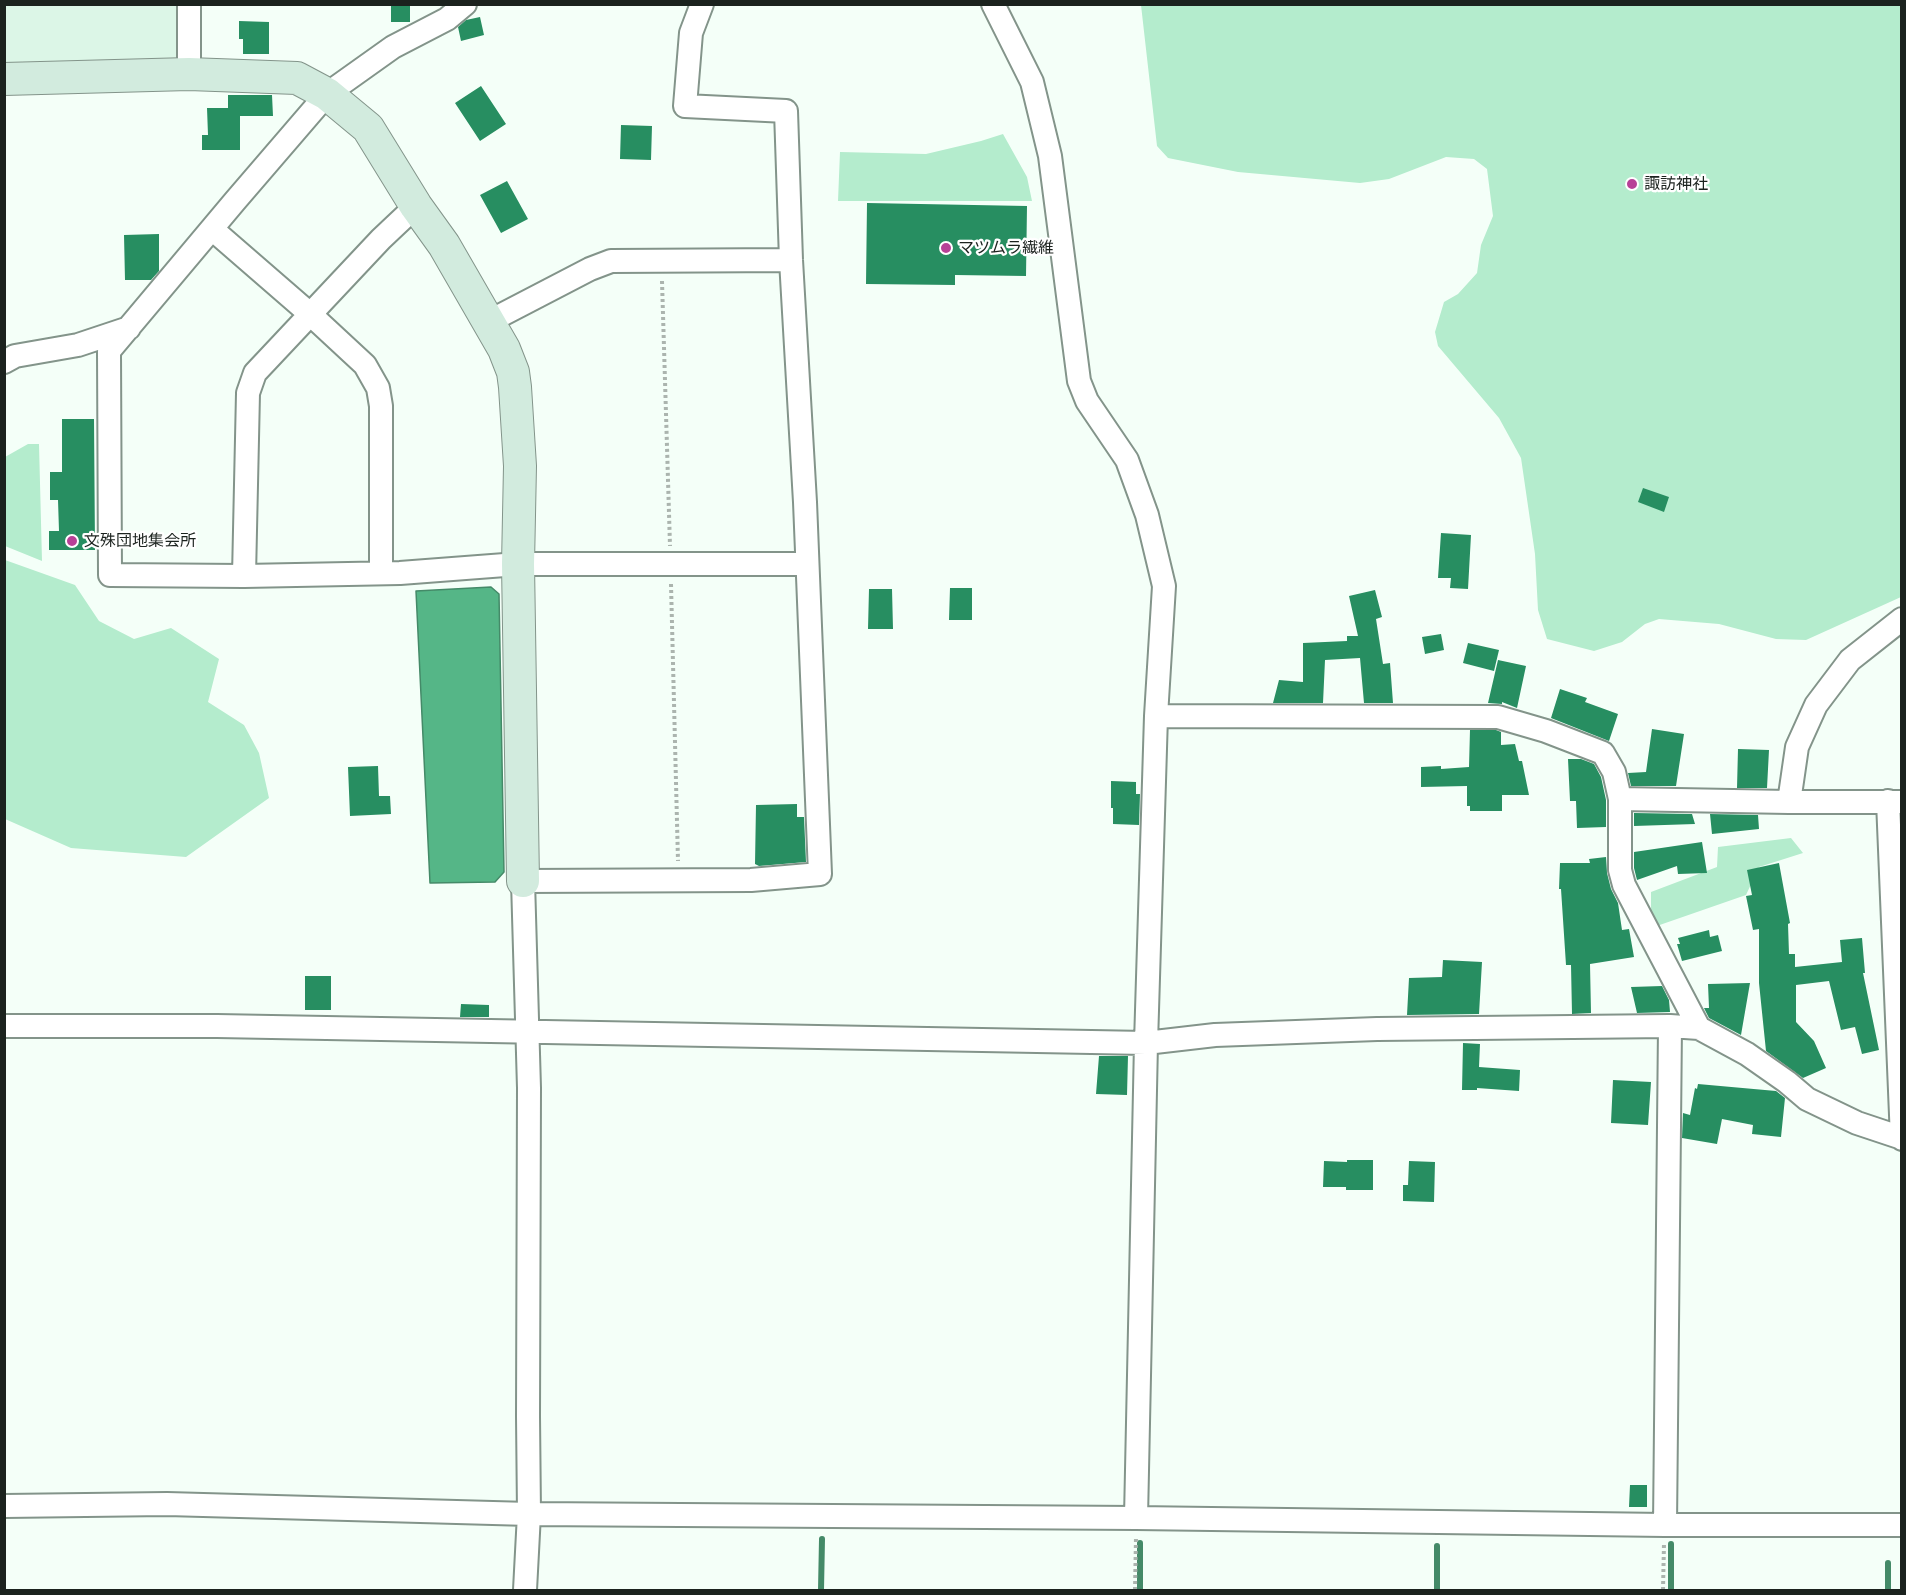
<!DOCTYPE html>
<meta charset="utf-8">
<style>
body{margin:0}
#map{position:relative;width:1906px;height:1595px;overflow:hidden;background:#f4fff8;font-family:"Open Sans",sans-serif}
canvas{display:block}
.frame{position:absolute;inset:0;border:6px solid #1b221e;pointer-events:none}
</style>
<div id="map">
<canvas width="1906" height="1595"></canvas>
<div class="frame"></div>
</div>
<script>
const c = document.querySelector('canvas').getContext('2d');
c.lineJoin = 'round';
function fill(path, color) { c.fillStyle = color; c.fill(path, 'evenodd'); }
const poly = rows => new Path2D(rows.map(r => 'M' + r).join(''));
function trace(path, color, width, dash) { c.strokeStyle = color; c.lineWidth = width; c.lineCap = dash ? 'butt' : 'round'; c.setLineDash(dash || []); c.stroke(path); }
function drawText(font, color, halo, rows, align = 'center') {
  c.font = font + ' "Open Sans","Noto Sans JP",sans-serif'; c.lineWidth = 4.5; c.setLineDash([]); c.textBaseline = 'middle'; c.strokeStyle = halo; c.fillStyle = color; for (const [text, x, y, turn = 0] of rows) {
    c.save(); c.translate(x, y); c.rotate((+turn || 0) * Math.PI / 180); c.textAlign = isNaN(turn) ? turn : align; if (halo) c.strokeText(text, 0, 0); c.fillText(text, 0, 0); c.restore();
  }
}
fill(poly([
 [4,5,182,5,183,67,5,68]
]), '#dcf6e7');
fill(poly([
 [1141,5,1901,5,1901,597,1806,640,1776,639,1719,624,1659,619,1645,624,1622,642,1594,651,1547,639,1538,610,1535,554,1521,458,1499,418,1438,346,1435,332,1444,302,1458,294,1477,273,1481,245,1493,216,1487,169,1474,159,1446,157,1389,179,1360,183,1238,172,1168,158,1157,146],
 [1003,134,1027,177,1032,201,838,201,840,152,926,154,981,141],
 [28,444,39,444,42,561,5,546,5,457],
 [5,560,75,585,99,621,134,639,171,628,219,659,208,702,244,725,259,753,269,798,186,857,71,848,5,819],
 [1791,838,1803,853,1759,867,1746,895,1651,928,1651,892,1717,867,1718,847]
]), '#b4eccd');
const water = poly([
 [491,587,499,594,504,872,495,882,430,883,416,591,491,587]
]);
fill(water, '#55b687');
trace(water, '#448a68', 1.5);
trace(poly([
 [821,1590,822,1539],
 [1140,1590,1140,1543],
 [1437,1590,1437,1546],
 [1671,1590,1671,1544],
 [1888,1590,1888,1563]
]), '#448a68', 6);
fill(poly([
 [410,4,410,22,391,22,391,5],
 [480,17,484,35,461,41,458,27,466,20],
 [239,21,269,22,269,54,243,54,243,39,239,39],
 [481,86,506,124,480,141,455,103],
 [228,95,272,95,273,116,240,116,240,150,202,150,202,135,208,135,207,108,228,108],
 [621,125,652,126,651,160,620,159],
 [507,181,528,219,501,233,480,195],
 [867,203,1027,206,1026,276,955,275,955,285,866,284],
 [159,234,159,271,151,280,125,280,124,235],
 [62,419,94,419,95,550,49,550,49,531,59,531,58,500,50,500,50,472,62,472],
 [1643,488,1669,497,1664,512,1638,502],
 [1441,533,1471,535,1468,589,1450,588,1451,578,1438,578],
 [950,588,972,588,972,620,949,620],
 [869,589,892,589,893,629,868,629],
 [1375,590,1382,617,1376,619,1383,664,1390,663,1393,703,1364,703,1360,658,1325,660,1323,703,1273,703,1279,680,1303,682,1303,643,1347,641,1347,636,1358,636,1349,596],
 [1441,634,1444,650,1425,654,1422,637],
 [1468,643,1499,650,1494,671,1463,663],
 [1498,660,1526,666,1517,708,1502,702,1502,704,1488,703],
 [1560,689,1587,698,1585,702,1618,714,1609,741,1551,718],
 [1652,729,1684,734,1676,786,1631,786,1628,773,1646,772],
 [1470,730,1496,730,1501,732,1501,745,1515,744,1519,761,1522,761,1529,795,1502,795,1502,811,1470,811,1470,806,1467,806,1467,786,1421,787,1421,767,1441,766,1441,769,1469,767],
 [1738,749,1769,750,1767,788,1737,788],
 [1568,759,1581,759,1594,764,1601,777,1606,800,1606,827,1577,828,1576,801,1570,801],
 [378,766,379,796,390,796,391,814,350,816,348,767],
 [1111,781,1136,782,1136,794,1140,794,1139,825,1113,824,1113,808,1111,808],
 [797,804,797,817,804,817,806,862,759,866,755,864,756,805],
 [1634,813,1692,814,1695,824,1634,826],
 [1710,814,1758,815,1759,829,1712,834],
 [1702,842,1707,873,1678,874,1677,866,1637,880,1634,868,1634,852],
 [1606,857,1607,873,1611,889,1618,903,1622,930,1629,929,1634,957,1590,964,1591,1013,1572,1014,1571,965,1566,965,1561,889,1559,889,1560,863,1590,863,1589,859],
 [1779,863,1790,923,1788,924,1789,954,1795,954,1795,967,1842,962,1840,940,1862,938,1865,973,1863,973,1879,1050,1862,1054,1855,1027,1841,1030,1829,981,1796,985,1796,1022,1814,1041,1826,1068,1803,1078,1766,1051,1759,983,1759,929,1753,930,1746,896,1752,895,1747,870],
 [1709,930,1710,937,1718,935,1722,951,1682,961,1677,944,1680,944,1678,938],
 [1443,960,1482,962,1479,1014,1407,1015,1409,978,1442,977],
 [305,976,331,976,331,1010,305,1010],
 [1750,983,1741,1035,1709,1018,1704,1008,1709,1008,1708,984],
 [1662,986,1669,1000,1670,1012,1637,1013,1631,987],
 [461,1004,489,1005,489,1017,460,1017],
 [1463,1043,1480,1044,1479,1067,1520,1070,1519,1091,1477,1088,1477,1090,1462,1090],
 [1099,1056,1128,1056,1127,1095,1096,1094],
 [1613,1080,1651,1082,1648,1125,1611,1123],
 [1698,1084,1776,1091,1785,1098,1781,1137,1752,1134,1753,1125,1722,1119,1717,1144,1682,1138,1683,1113,1690,1115,1695,1088,1697,1089],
 [1347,1160,1373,1160,1373,1190,1346,1190,1346,1187,1323,1187,1324,1161,1347,1162],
 [1409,1161,1435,1162,1434,1202,1403,1201,1403,1185,1408,1185],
 [1630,1485,1647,1485,1647,1507,1629,1507]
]), '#278e61');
const street = poly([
 [189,4,189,74],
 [465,4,447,19,393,47,327,94,235,201,109,351,110,575,244,576,400,573,518,564,806,564],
 [993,4,1032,82,1050,156,1079,381,1087,401,1127,460,1147,515,1164,586,1156,716,1146,1043,1136,1518],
 [212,229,310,314,365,365,378,388,381,406,381,573],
 [488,322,590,269,611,261,791,260],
 [4,362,15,356,78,345,129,328],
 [244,576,248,393,255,373,381,239,416,206],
 [1156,716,1498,717,1546,731,1603,753,1614,772,1620,799,1620,870,1624,885,1699,1028],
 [1620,799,1789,802,1902,802],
 [1888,801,1902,1139],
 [1789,802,1797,747,1816,705,1850,660,1902,619],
 [4,1026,217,1026,1146,1043,1215,1035,1377,1029,1670,1026,1699,1028,1747,1054,1787,1082,1807,1099,1857,1123,1902,1138],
 [4,1506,167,1504,529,1514,1136,1518,1665,1525,1902,1525],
 [1665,1525,1670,1026],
 [525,1590,529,1514,528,1416,529,1088,523,881,751,880,820,874,805,502,791,260,786,111,685,106,691,33,702,4]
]);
const secondary = poly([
 [4,79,189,74,297,78,327,94,368,128,416,206,444,245,504,349,513,372,515,387,520,466,518,564,523,881]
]);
trace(street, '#83948a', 26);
trace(secondary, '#83948a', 34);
trace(poly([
 [662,281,670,546],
 [671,584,678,861],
 [1135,1590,1136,1537],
 [1663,1590,1664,1543]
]), '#abb4ae', 4, [3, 3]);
trace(street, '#fff', 22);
trace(secondary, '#d2ebde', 32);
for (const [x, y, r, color] of [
 [1632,184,6,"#b74197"],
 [946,248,6,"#b74197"],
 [72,541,6,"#b74197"]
]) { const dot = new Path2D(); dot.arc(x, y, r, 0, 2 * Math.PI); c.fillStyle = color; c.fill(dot); trace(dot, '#fff', 2); }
drawText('16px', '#1b221e', '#fff', [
 ["諏訪神社",1644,184],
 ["マツムラ繊維",958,248],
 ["文殊団地集会所",84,541]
], 'left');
</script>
